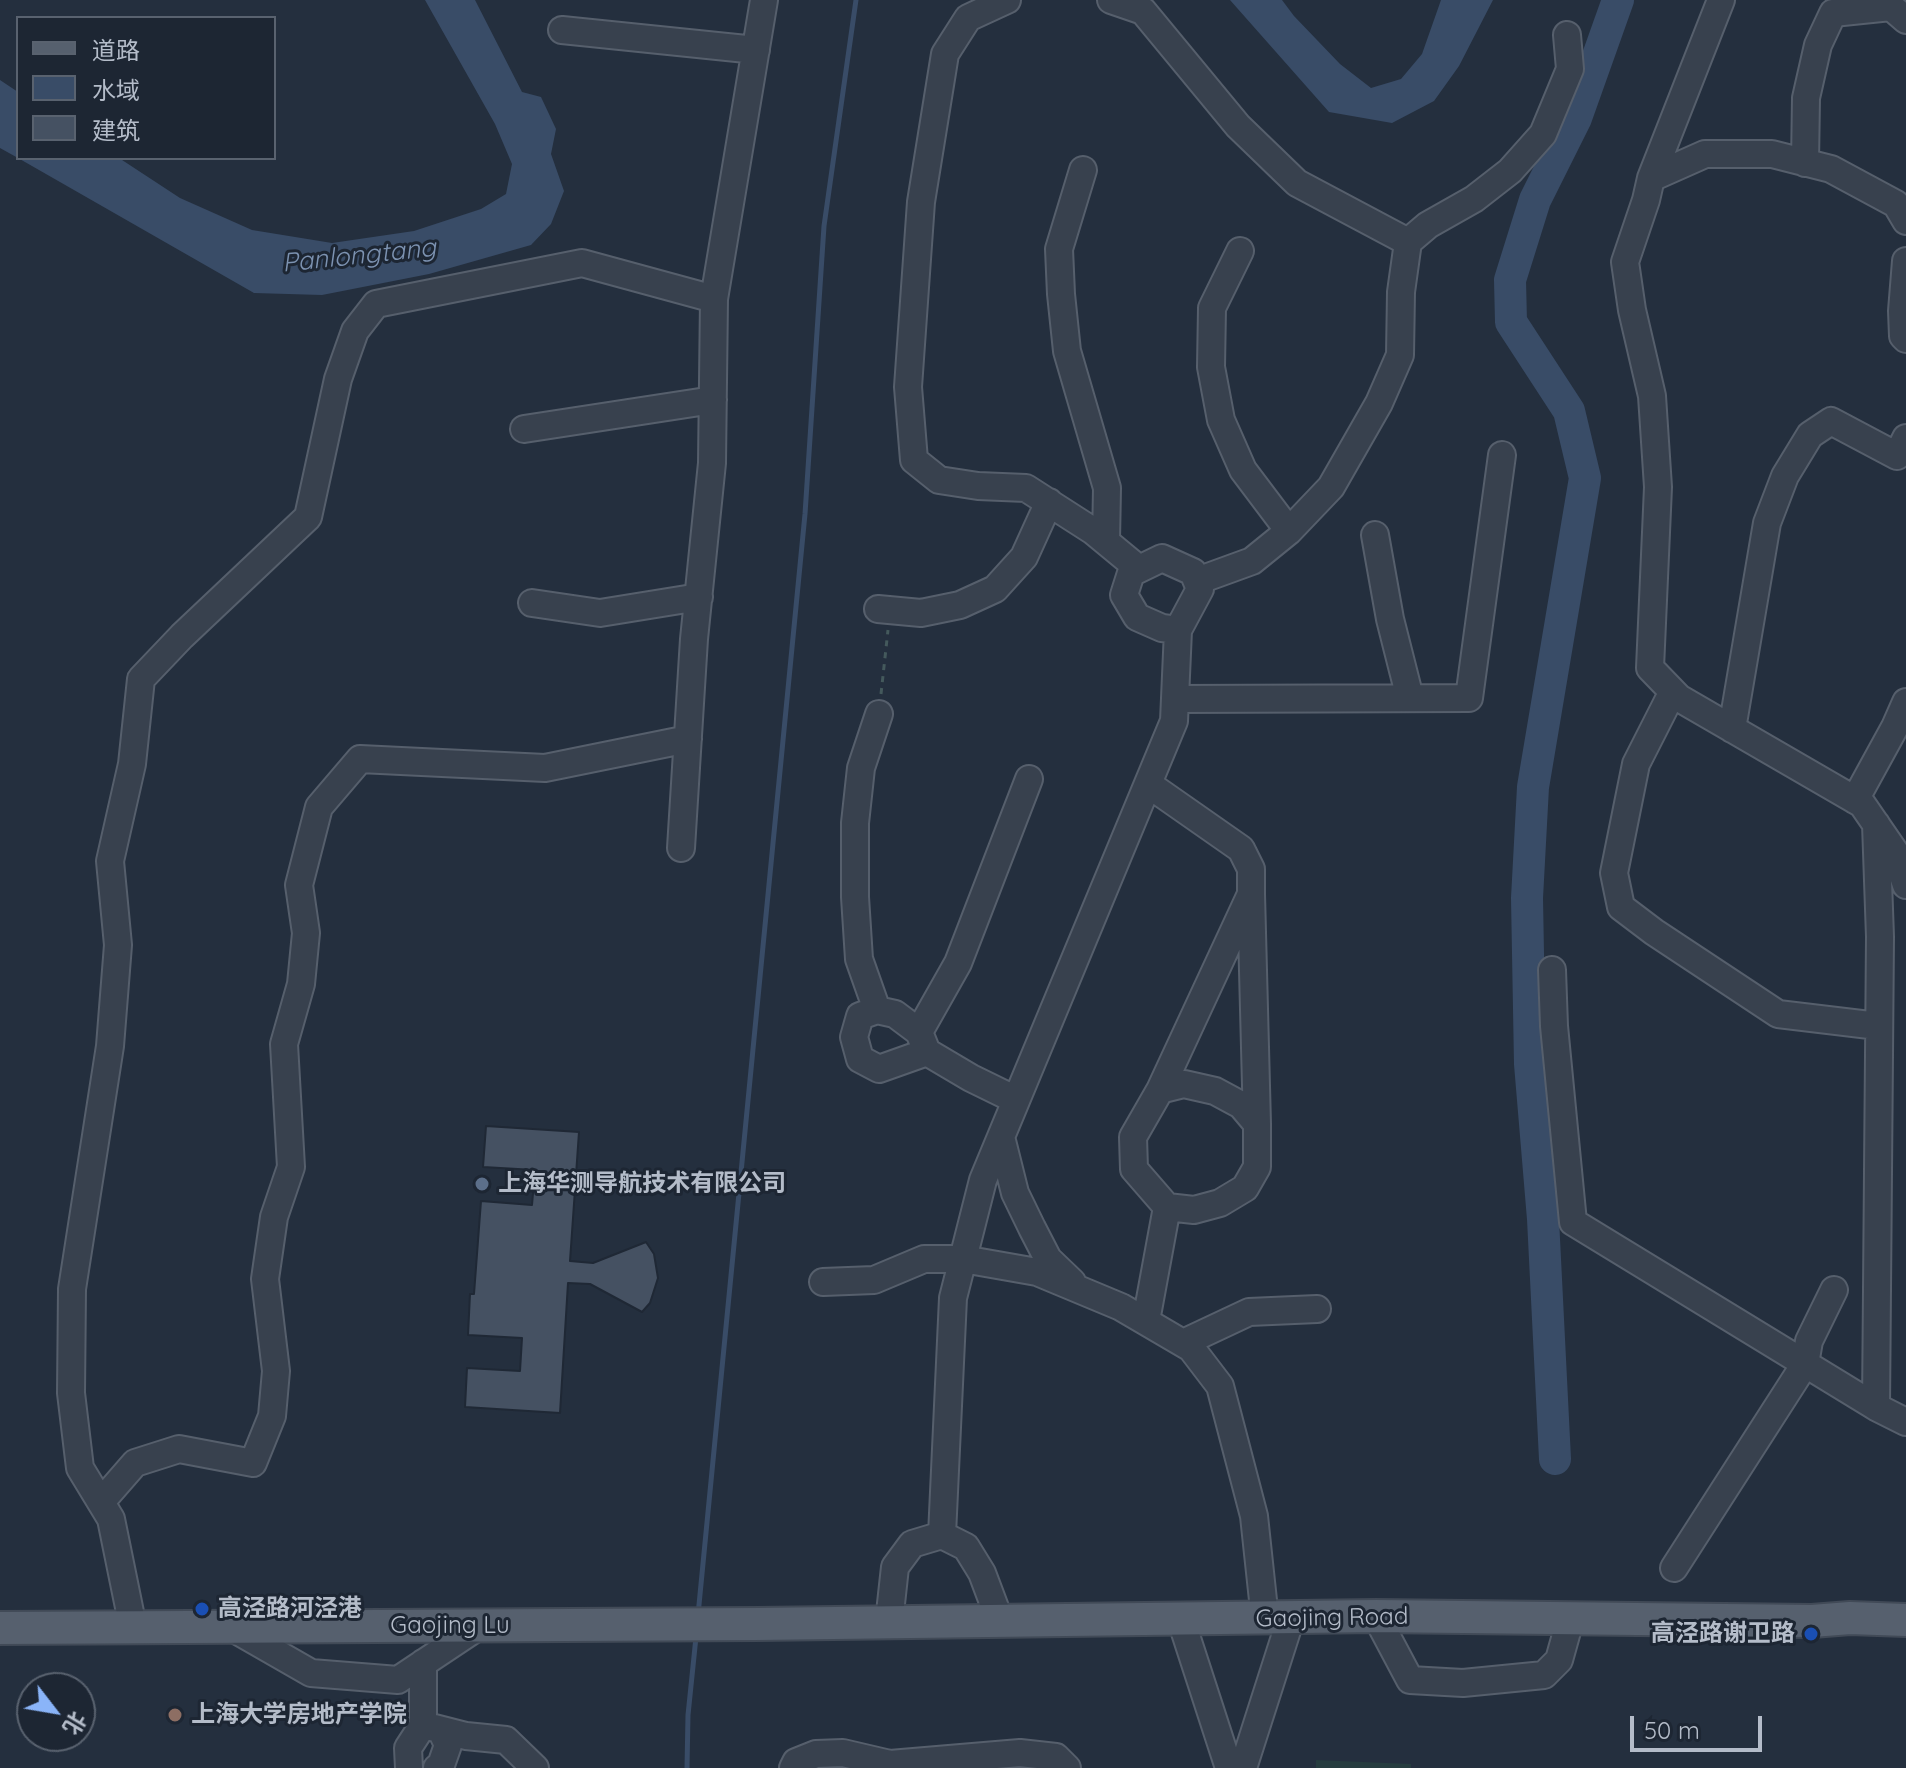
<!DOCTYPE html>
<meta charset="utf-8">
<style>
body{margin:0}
#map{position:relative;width:1906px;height:1768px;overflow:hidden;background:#242f3e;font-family:Quicksand,"Noto Sans SC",sans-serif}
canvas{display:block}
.legend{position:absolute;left:16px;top:16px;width:260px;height:144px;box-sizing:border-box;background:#1d2633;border:2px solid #59626f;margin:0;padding:10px 14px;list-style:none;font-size:24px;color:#b4bcc9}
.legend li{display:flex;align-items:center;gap:16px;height:40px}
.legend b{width:40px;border:2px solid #59626f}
.north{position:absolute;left:16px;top:1672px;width:80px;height:80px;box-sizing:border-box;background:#1d2633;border:2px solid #59626f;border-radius:50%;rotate:121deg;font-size:22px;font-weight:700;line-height:32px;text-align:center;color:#b4bcc9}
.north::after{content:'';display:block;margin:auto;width:28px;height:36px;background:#8ab4f8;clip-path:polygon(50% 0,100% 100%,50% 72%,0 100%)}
.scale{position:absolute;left:1630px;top:1716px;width:132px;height:36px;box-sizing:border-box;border:4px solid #b4bcc9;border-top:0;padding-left:10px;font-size:24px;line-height:28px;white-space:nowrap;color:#b4bcc9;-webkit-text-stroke:6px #1d2633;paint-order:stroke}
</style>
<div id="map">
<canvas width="1906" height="1768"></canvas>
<ul class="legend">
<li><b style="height:10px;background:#56606e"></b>道路</li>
<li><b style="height:22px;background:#394c67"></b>水域</li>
<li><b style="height:22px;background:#455162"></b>建筑</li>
</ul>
<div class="north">北</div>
<div class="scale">50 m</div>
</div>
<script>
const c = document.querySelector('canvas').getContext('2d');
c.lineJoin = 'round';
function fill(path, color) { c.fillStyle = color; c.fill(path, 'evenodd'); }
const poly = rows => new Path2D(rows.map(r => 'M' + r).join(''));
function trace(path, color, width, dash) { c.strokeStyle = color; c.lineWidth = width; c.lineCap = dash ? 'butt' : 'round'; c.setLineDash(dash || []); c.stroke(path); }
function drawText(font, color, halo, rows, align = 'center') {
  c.font = font + ' Quicksand,"Noto Sans SC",sans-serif'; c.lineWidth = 6; c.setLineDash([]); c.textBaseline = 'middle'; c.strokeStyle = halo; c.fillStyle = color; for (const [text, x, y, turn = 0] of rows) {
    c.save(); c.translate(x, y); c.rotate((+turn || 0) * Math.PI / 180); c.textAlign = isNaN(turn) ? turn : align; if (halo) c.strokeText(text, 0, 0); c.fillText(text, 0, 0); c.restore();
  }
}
fill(poly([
 [1316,1760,1411,1764,1411,1768,1316,1768]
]), '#263c3f');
fill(poly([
 [425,0,475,0,522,92,541,97,556,129,551,154,564,191,551,224,531,245,429,274,322,295,254,293,18,158,119,158,180,198,252,230,332,243,414,231,481,209,506,194,512,164,495,124],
 [1230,0,1282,0,1294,16,1340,64,1371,88,1401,79,1422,54,1441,0,1493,0,1459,66,1434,101,1392,123,1329,112],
 [0,80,18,92,18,158,0,148]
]), '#394c67');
trace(poly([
 [698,1615,805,514,824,226,856,0],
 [687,1768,688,1715,696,1637]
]), '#394c67', 5);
trace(poly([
 [1555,1459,1543,1219,1530,1064,1527,898,1533,787,1585,478,1569,411,1511,322,1510,280,1535,200,1576,118,1618,0]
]), '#394c67', 32);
const building = poly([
 [486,1126,579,1132,570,1261,593,1263,646,1242,654,1254,658,1278,650,1303,642,1312,590,1284,568,1283,560,1413,465,1407,467,1368,520,1371,522,1338,468,1335,470,1294,474,1294,481,1201,532,1205,535,1170,483,1167,486,1126]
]);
fill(building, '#455162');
trace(building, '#1f2835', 2);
const minor = poly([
 [1007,0,968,18,945,54,921,202,908,387,914,460,939,480,978,486,1026,488,1093,531,1139,569],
 [1111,0,1143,11,1238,126,1297,183,1408,242,1428,225,1474,199,1510,171,1543,134,1570,69,1567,35],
 [1721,0,1651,178,1646,200,1625,262,1632,310,1652,396,1658,487,1650,668,1679,698,1862,804,1895,852,1906,885],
 [562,30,756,50],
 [1805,163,1806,98,1818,45,1833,13,1891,7,1906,20],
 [1083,170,1059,249,1061,294,1067,351,1107,488,1106,541],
 [1651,178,1705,154,1772,154,1831,169,1896,204,1906,221],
 [1240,251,1212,308,1211,367,1221,420,1243,470,1289,531],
 [1906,261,1902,311,1903,336,1906,339],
 [714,299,764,0],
 [524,429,713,400],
 [1375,535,1390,619,1410,698],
 [1197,581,1252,561,1289,531,1331,487,1379,403,1400,355,1401,292,1408,242],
 [532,603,600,613,699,597],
 [878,609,921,613,960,605,995,589,1024,557,1049,502],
 [1175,699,1469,698,1502,455],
 [1668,701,1636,764,1614,873,1621,907,1654,932,1778,1014,1878,1026],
 [1732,729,1767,523,1785,476,1810,435,1831,421,1897,456,1906,438],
 [1148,784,1241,849,1251,869,1251,894],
 [1855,800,1895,727,1906,702],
 [1876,824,1880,937,1876,1407,1906,1422],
 [1552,970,1554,1026,1573,1222,1876,1407],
 [877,1010,859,959,855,897,855,823,861,768,879,714],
 [919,1032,958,963,1029,779],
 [927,1052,879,1069,860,1059,854,1037,860,1016,877,1010,895,1014,919,1032,927,1052,971,1078,1016,1100],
 [1160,1090,1251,894,1257,1124],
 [1001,1137,1015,1193,1032,1228,1048,1259,1072,1282],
 [823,1282,874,1280,924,1259,963,1259,1037,1272,1121,1307,1191,1348,1220,1386,1254,1516,1265,1619],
 [1146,1321,1167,1207,1134,1169,1133,1137,1160,1090,1184,1084,1215,1091,1241,1105,1257,1124,1257,1167,1245,1188,1220,1203,1194,1210,1167,1207],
 [1183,1343,1249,1312,1317,1309],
 [101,1502,135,1463,179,1449,253,1463,272,1416,276,1371,265,1279,274,1217,291,1167,284,1044,301,984,306,933,299,885,319,807,360,759,545,768,688,739],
 [942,1535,953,1298,983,1180,1174,721,1178,630,1200,589,1193,572,1162,558,1131,573,1124,595,1137,617,1162,628,1178,630],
 [1674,1568,1805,1364,1809,1341,1834,1290],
 [1376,1616,1410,1680,1463,1683,1544,1675,1559,1660,1571,1617],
 [1181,1620,1229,1768],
 [889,1622,895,1567,912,1544,942,1535,966,1547,982,1573,1000,1621],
 [229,1626,311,1673,398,1680,479,1626],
 [133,1627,111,1519,80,1468,71,1393,72,1289,110,1046,118,945,110,861,132,764,141,679,182,636,308,517,338,379,355,331,376,304,582,263,714,299,712,463,694,639,681,848],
 [423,1663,423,1725,466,1736,506,1740,535,1768],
 [409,1768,408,1748,423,1725],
 [437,1768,441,1765,448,1745,441,1730],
 [793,1768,796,1762,816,1754,843,1753,890,1764,1020,1753,1056,1757,1067,1768],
 [1243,1768,1291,1618]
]);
const major = poly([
 [0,1628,757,1624,1376,1616,1812,1621,1850,1618,1906,1620]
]);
trace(minor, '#565f6c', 30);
trace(major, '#414a57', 36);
trace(poly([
 [881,694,888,630]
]), '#44595c', 3, [6, 6]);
trace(minor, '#38414e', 26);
trace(major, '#56606e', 32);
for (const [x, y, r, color] of [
 [482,1184,8,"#5c6f8a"],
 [202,1609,8,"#1a4fb4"],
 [1811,1634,8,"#1a4fb4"],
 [175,1715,8,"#8d6e63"]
]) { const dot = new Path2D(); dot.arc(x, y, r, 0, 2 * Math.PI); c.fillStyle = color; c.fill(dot); trace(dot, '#1d2633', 3); }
drawText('bold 24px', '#b4bcc9', '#1d2633', [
 ["上海华测导航技术有限公司",498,1184],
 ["高泾路河泾港",218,1609],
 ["高泾路谢卫路",1795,1634,"right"],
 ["上海大学房地产学院",191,1715]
], 'left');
drawText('24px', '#b4bcc9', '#1d2633', [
 ["Gaojing Road",1332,1618,-1],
 ["Gaojing Lu",450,1626]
]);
drawText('italic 26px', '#7c92b1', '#1d2633', [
 ["Panlongtang",359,256,-6]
]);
</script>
